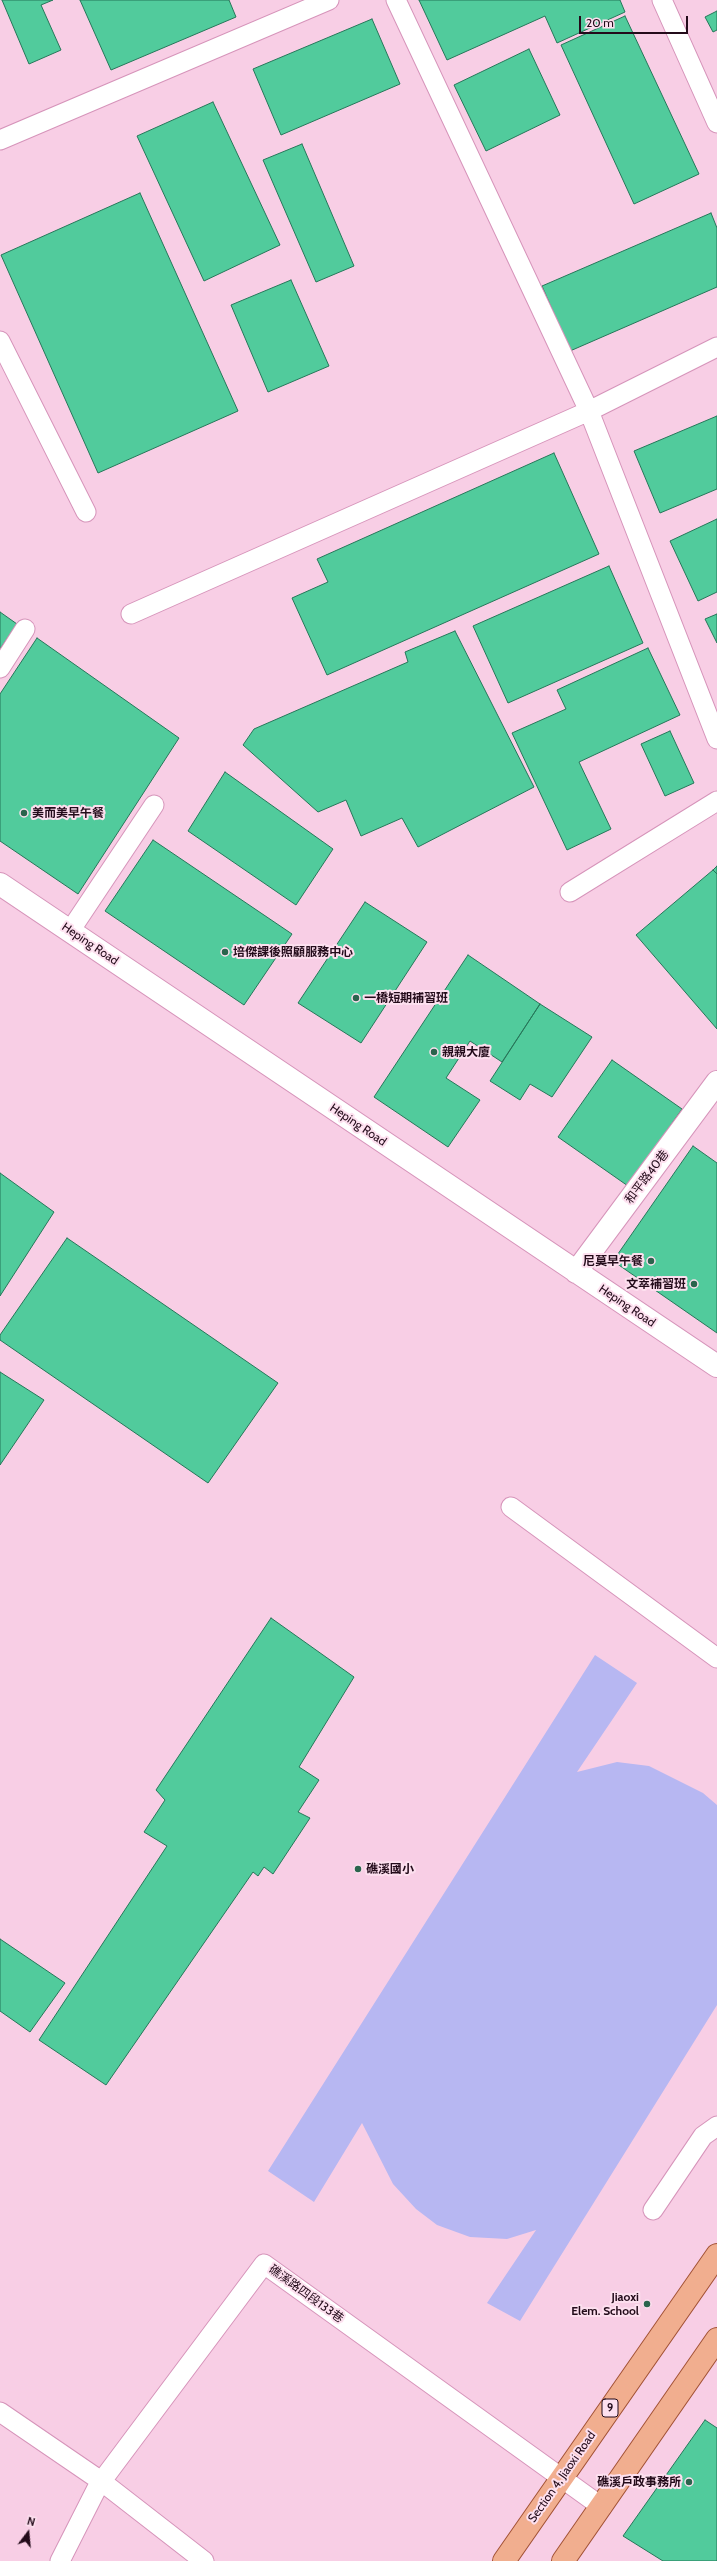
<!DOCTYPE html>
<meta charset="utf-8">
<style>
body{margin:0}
#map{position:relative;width:717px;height:2561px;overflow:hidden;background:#f8cee5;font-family:Cabin,sans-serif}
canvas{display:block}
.north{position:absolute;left:8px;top:2513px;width:40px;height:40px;-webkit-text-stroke:3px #fde0ef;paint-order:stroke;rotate:16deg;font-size:11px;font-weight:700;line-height:16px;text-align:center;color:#230b1a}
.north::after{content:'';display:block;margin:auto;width:14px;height:18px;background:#230b1a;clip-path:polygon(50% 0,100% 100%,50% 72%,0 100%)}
.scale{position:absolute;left:579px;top:16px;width:109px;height:18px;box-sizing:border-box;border:2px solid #230b1a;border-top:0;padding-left:5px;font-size:12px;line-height:14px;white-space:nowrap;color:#230b1a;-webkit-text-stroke:3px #fde0ef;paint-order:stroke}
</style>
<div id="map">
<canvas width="717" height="2561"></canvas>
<div class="north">N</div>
<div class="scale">20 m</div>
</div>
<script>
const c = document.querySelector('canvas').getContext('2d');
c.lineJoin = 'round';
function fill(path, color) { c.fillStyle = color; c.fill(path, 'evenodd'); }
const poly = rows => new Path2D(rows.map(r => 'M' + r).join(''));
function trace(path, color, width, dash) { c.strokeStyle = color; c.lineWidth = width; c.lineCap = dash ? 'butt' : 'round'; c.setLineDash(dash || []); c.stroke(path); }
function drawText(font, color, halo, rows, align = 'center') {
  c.font = font + ' Cabin,"Noto Sans TC",sans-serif'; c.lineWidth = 4; c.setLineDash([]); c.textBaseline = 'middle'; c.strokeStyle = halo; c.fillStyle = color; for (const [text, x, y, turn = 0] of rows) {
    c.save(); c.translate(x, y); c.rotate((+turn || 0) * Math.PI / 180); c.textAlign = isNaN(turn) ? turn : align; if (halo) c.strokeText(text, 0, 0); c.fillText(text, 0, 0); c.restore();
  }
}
fill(poly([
 [595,1655,637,1683,577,1772,617,1762,649,1766,703,1793,717,1805,717,2005,520,2321,487,2303,536,2230,507,2239,470,2237,437,2225,416,2209,393,2184,362,2123,314,2202,268,2171]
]), '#b7b7f2');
const building = poly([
 [2,0,53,0,41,5,61,50,29,64,2,0],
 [80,0,229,0,236,17,111,70,80,0],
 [419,0,620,0,625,12,557,43,545,16,447,60,419,0],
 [717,11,717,30,713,32,705,17,717,11],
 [625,16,699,174,634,204,561,45,625,16],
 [372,19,400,84,281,135,253,69,372,19],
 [529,49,560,115,486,151,454,85,529,49],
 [213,102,280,245,204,281,137,136,213,102],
 [302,144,354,266,316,282,263,160,302,144],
 [140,193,238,411,98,473,1,255,140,193],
 [711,213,717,228,717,287,570,351,542,286,711,213],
 [291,280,329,366,268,392,231,305,291,280],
 [717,416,717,489,660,513,634,451,717,416],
 [554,453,599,554,327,675,292,598,328,582,317,559,554,453],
 [717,519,717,592,698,601,670,541,717,519],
 [609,566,643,643,508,703,473,626,609,566],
 [0,612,17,624,0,649,0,612],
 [717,614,717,643,705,619,717,614],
 [455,631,534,787,418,847,402,818,361,836,346,800,318,812,243,745,254,729,408,662,405,652,455,631],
 [37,638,179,738,78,894,0,841,0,694,37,638],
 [648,648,680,715,579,762,611,829,567,850,512,733,566,709,557,690,648,648],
 [670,731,694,783,665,796,641,744,670,731],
 [225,772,333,849,296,905,188,831,225,772],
 [153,840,292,934,244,1005,105,911,153,840],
 [717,866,717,874,713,870,717,866],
 [713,870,717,874,717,1029,636,935,713,870],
 [365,902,427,942,361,1043,298,1003,365,902],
 [468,955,540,1004,502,1062,470,1041,446,1078,480,1100,448,1147,374,1097,468,955],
 [540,1004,592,1037,552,1097,530,1084,520,1100,490,1081,540,1004],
 [612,1060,682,1109,628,1186,558,1137,612,1060],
 [693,1146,717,1163,717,1333,613,1261,693,1146],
 [0,1173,54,1212,0,1296,0,1173],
 [67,1238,278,1383,208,1483,0,1340,0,1335,67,1238],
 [0,1372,44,1400,0,1465,0,1372],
 [271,1618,354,1677,299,1767,319,1780,298,1812,310,1818,273,1874,264,1867,258,1876,253,1872,106,2085,39,2040,167,1846,144,1832,165,1800,156,1790,271,1618],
 [0,1939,65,1983,30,2032,0,2011,0,1939],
 [705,2420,717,2428,717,2561,663,2561,623,2536,705,2420]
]);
fill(building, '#51cb9c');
trace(building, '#257759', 1);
const service = poly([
 [396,0,589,411,717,739],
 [662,0,717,123],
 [0,140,329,0],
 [0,341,86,512],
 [131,614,589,411,717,347],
 [0,668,25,629],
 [570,892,717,801],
 [70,931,154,805],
 [511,1507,717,1658],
 [653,2210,703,2136,717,2126],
 [0,2412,101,2481,204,2561],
 [60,2561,98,2486,264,2264,602,2507]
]);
const minor = poly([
 [0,884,717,1366],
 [576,1272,717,1082]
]);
const primary = poly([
 [504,2561,717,2255],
 [563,2561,717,2339]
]);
trace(service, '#d694ba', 21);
trace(minor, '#d694ba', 24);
trace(primary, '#a25235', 24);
trace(service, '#fff', 19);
trace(minor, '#fff', 22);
trace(primary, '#f1ae8f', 22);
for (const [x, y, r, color] of [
 [24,813,4,"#2b644d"],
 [225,952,4,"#2b644d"],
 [356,998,4,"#2b644d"],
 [434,1052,4,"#2b644d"],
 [651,1261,4,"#2b644d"],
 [694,1284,4,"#2b644d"],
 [358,1869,4,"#2b644d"],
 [647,2304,4,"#2b644d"],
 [689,2482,4,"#2b644d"]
]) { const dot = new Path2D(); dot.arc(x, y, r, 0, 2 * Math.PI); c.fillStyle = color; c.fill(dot); trace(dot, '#fde0ef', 1.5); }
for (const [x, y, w] of [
 [610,2408,16]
]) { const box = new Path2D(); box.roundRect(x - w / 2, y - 9, w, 18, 3); c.fillStyle = '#fde0ef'; c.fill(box); trace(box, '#230b1a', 1); }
drawText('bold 11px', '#230b1a', null, [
 ["9",610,2408]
]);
drawText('bold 12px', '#230b1a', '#fde0ef', [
 ["美而美早午餐",32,813],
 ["培傑課後照顧服務中心",233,952],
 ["一橋短期補習班",364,998],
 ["親親大廈",442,1052],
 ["尼莫早午餐",643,1261,"right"],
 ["文萃補習班",686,1284,"right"],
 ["礁溪國小",366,1869],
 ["Jiaoxi",639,2297,"right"],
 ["Elem. School",639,2311,"right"],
 ["礁溪戶政事務所",681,2482,"right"]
], 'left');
drawText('12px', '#230b1a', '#fde0ef', [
 ["Heping Road",90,944,34],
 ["Heping Road",358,1125,34],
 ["和平路40巷",647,1177,-53],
 ["Heping Road",627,1306,34],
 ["礁溪路四段133巷",306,2294,36],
 ["Section 4, Jiaoxi Road",562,2477,-55]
]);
</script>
